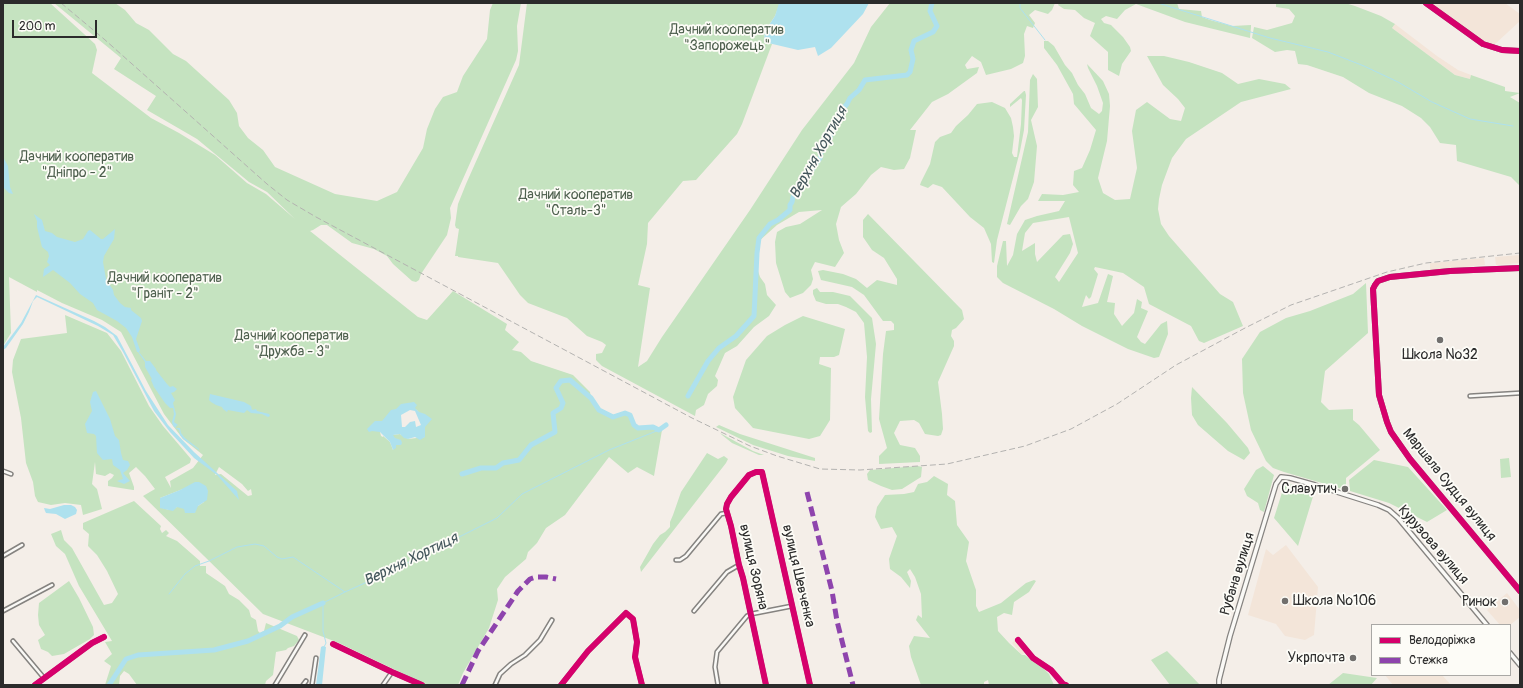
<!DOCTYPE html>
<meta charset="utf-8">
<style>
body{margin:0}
#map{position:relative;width:1523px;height:688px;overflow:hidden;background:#f4eee8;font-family:Pangolin,sans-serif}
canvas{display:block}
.frame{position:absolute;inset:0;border:4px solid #2b2b2b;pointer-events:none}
.legend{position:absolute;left:1371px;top:624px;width:140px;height:52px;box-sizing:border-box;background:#fdfcf7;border:1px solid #a9a8a5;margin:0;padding:5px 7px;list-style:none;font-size:12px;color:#2b2b2b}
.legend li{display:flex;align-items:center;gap:8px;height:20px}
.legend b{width:20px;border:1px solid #a9a8a5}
.scale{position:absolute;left:12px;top:20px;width:85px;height:18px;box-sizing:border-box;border:2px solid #2b2b2b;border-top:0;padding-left:5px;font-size:12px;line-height:14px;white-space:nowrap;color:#2b2b2b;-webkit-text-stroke:3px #fdfcf7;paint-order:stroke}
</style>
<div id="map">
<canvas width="1523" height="688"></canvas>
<div class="frame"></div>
<ul class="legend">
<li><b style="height:5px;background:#d6006c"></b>Велодоріжка</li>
<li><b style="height:5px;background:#8e44ad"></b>Стежка</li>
</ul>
<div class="scale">200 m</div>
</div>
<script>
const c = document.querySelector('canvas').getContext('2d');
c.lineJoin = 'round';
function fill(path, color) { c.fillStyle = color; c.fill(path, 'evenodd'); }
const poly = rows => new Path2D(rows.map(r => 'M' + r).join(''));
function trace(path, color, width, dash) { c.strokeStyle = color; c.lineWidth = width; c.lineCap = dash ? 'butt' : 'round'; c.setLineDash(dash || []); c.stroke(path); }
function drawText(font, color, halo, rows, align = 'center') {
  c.font = font + ' Pangolin,sans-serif'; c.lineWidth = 3.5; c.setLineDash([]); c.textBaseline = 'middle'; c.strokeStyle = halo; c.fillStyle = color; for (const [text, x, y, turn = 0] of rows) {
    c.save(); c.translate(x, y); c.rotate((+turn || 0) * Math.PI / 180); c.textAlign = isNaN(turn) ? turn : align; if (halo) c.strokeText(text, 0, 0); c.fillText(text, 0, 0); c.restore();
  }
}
fill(poly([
 [1430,3,1505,3,1520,14,1520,21,1494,45,1485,41,1464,28],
 [1395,24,1437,56,1458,70,1471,75,1470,79,1455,75,1392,28],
 [1520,255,1520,263,1496,265,1495,257],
 [1484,258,1485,265,1430,270,1430,263],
 [1286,545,1318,587,1314,635,1305,640,1285,636,1276,624,1248,615,1266,549,1273,555],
 [1507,593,1520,610,1520,617,1510,625,1500,625,1487,610],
 [1015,640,1026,652,1022,655,1012,643],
 [1385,675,1442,675,1451,685,1393,685]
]), '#f3e5d9');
fill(poly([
 [3,3,50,3,95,44,97,50,92,73,151,118,179,133,215,155,247,183,266,194,295,219,267,192,249,182,197,139,147,110,156,96,114,69,121,58,54,3,115,3,125,10,136,23,149,30,173,54,186,61,229,100,237,113,239,126,248,138,263,150,275,167,335,194,377,201,397,192,423,148,427,129,435,109,443,97,457,92,463,76,487,39,490,10,493,3,521,3,517,26,518,51,516,60,450,208,451,218,447,235,421,274,419,280,416,282,412,281,393,264,387,256,374,249,352,243,327,225,321,225,313,230,310,231,418,317,427,320,453,291,507,324,505,330,519,342,512,350,521,352,531,361,573,375,590,392,591,398,599,410,613,417,625,413,630,415,634,425,638,428,653,427,657,431,662,430,654,476,637,467,628,473,609,457,565,515,546,528,537,543,528,552,526,559,505,577,497,589,498,600,489,628,463,673,458,685,425,685,411,679,404,674,339,643,263,614,143,496,155,489,145,476,136,467,129,473,134,487,134,490,133,490,108,486,108,481,112,478,114,475,110,473,105,476,96,474,95,462,92,484,97,489,102,509,83,515,81,505,65,503,51,505,38,502,35,496,33,482,26,463,21,418,12,372,13,360,21,339,67,333,65,315,107,333,121,351,149,406,163,426,191,459,190,463,165,477,171,488,170,481,193,468,203,455,183,439,164,414,121,332,102,320,62,303,37,290,37,292,9,277,11,333,3,346],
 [400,406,417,410,419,413,425,437,408,439,400,434,392,435,396,444,393,450,390,442,383,436,383,437,381,436,380,432],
 [219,467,242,484,248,491,251,489,252,495,248,496,221,474,215,475],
 [183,489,204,502,198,506,177,507,169,510,160,507,160,498],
 [527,3,780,3,775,16,765,31,764,42,772,44,742,124,737,134,696,180,683,181,648,223,647,244,638,285,650,288,638,367,647,361,662,337,750,210,802,130,854,63,871,27,890,3,1055,3,1052,10,1048,14,1035,10,1029,15,1035,23,1033,28,1027,26,1024,34,1025,56,1023,63,1011,69,986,75,981,62,972,56,965,65,967,69,979,67,977,73,948,94,932,102,910,130,916,130,910,158,904,169,894,170,881,167,871,175,856,194,841,207,836,224,839,240,844,253,835,267,815,262,811,270,813,279,811,285,803,293,790,298,785,292,776,263,775,242,777,232,786,227,800,224,822,210,799,212,777,225,758,242,756,260,757,268,760,277,765,284,767,295,776,305,769,316,754,327,737,346,725,353,715,376,718,380,717,386,708,394,704,405,696,410,695,416,602,366,596,360,596,354,602,353,606,345,602,342,587,336,567,318,528,303,520,295,498,263,458,257,458,256,455,256,459,229,456,228,455,225,458,204,466,184,519,65],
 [1059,3,1177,3,1179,9,1201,11,1202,17,1210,20,1232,26,1251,25,1251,27,1250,38,1185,22,1136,4,1125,10,1117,19,1106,16,1101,19,1104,23,1111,25,1123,37,1130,47,1131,51,1122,64,1119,76,1108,70,1108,52,1090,36,1095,23,1084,18,1075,10,1064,9,1058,5],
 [1276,3,1345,3,1355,6,1381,16,1395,24,1392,28,1455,75,1470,79,1471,75,1505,87,1505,91,1520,93,1510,97,1520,103,1520,186,1511,177,1457,161,1456,145,1440,143,1430,127,1421,118,1402,106,1369,93,1343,77,1307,65,1298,64,1295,51,1287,50,1275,52,1252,38,1254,27,1267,30,1292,23,1295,16,1289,9,1276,7],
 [1044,41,1048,41,1054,46,1065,65,1072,73,1078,85,1085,94,1091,108,1099,114,1102,111,1103,103,1097,86,1088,68,1087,64,1103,81,1109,94,1110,106,1107,141,1098,178,1103,193,1115,200,1130,199,1137,168,1132,131,1136,110,1147,102,1170,119,1181,121,1185,108,1178,99,1163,85,1147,56,1164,56,1189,62,1222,73,1238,84,1259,79,1285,84,1291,89,1241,102,1186,139,1172,158,1162,185,1159,199,1158,209,1161,224,1169,236,1220,294,1233,302,1243,326,1204,343,1199,341,1191,326,1149,304,1144,287,1123,273,1095,267,1094,269,1098,274,1091,297,1089,299,1086,295,1082,307,1098,303,1108,274,1113,276,1107,302,1115,303,1114,314,1122,326,1134,313,1137,299,1142,302,1141,308,1148,311,1137,337,1141,342,1145,344,1161,324,1167,321,1168,334,1159,357,1154,358,1128,349,1082,326,1054,309,1003,283,997,277,997,266,1003,241,1006,241,1007,266,1013,255,1017,234,1025,220,1037,216,1059,211,1065,201,1038,201,1042,194,1063,195,1079,192,1073,185,1074,171,1082,168,1090,150,1096,130,1074,104,1073,94,1057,65,1044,48],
 [1069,217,1078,253,1059,282,1055,277,1070,253,1073,244,1070,234,1063,235,1037,262,1035,254,1035,243,1022,251,1025,233,1033,223],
 [1033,74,1037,79,1038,107,1031,120,1037,146,1034,182,1028,199,1021,206,1010,225,1007,224,1028,132,1030,80],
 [1024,91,1025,91,1026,95,1024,130,1020,151,997,240,994,263,992,262,991,244,984,228,970,217,942,187,933,184,928,188,920,185,921,182,930,164,935,142,940,137,951,133,956,126,968,115,977,104,992,102,1005,108,1011,118,1013,127,1014,136,1012,153,1014,157,1017,157,1021,124,1022,100,1021,98,1010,107,1010,104],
 [868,214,962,310,964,319,956,328,952,330,951,336,954,341,954,346,938,382,942,414,943,429,941,435,938,436,925,434,919,423,914,420,900,421,894,433,900,445,915,448,920,456,920,462,879,464,879,456,887,448,879,419,883,354,886,331,894,330,894,324,891,321,883,321,864,295,852,287,821,280,818,271,823,270,843,274,856,279,867,288,877,280,897,285,897,279,884,258,872,250,863,237,863,220],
 [1366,283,1368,333,1325,371,1321,402,1329,410,1353,409,1353,420,1359,425,1380,450,1346,478,1346,490,1284,472,1273,468,1266,461,1251,430,1243,393,1242,359,1260,332,1286,318,1310,311,1353,294],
 [817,288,820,292,833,292,850,296,872,318,876,344,871,399,872,432,870,433,868,431,865,397,867,357,864,323,856,312,846,307,838,304,826,304,816,301,813,294,813,290],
 [803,316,845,329,839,355,834,357,820,357,819,364,831,368,830,420,820,436,809,439,753,428,735,408,733,397,746,360,767,336,785,325],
 [1192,387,1227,423,1248,448,1250,453,1244,460,1228,451,1198,425,1192,415,1191,398],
 [719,425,740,434,815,458,815,461,788,456,753,445,716,427],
 [720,433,753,451,764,455,759,455,732,443,722,435],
 [707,453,718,459,724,456,728,459,726,463,641,572,640,567,653,544,660,535,665,532,670,527,670,522,673,515,681,492],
 [1509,458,1511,477,1501,478,1500,459],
 [1374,460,1408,467,1447,510,1427,522,1389,503,1350,491,1349,480],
 [918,466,922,467,921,477,902,489,892,490,881,486,868,480,867,474,870,470],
 [1263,466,1274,475,1264,512,1260,510,1258,503,1247,496,1244,489,1256,470],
 [934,476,948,484,947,495,955,501,957,525,969,542,966,561,976,590,976,606,979,612,1001,603,1026,583,1034,580,1036,581,1029,592,1014,602,1012,615,1004,613,997,617,998,631,1009,643,1022,655,1025,655,1032,661,1042,667,1049,674,1054,685,989,685,988,680,984,682,984,685,921,685,911,657,909,646,914,636,930,638,916,620,918,615,922,618,921,594,915,577,910,569,907,572,911,581,910,588,901,577,890,569,889,559,897,536,892,527,881,529,875,517,877,507,885,495,904,494,914,492,918,484,927,482],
 [1285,483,1315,490,1298,546,1274,518],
 [134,501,161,526,160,529,162,533,166,530,169,533,166,536,177,541,200,561,200,566,206,566,206,573,225,586,229,594,239,600,249,610,251,617,256,620,258,631,260,633,264,631,266,623,297,636,299,640,294,646,288,648,286,650,276,652,273,675,266,681,265,685,137,685,129,674,124,671,120,676,119,685,105,685,111,666,104,661,112,654,105,642,112,641,79,586,65,554,56,546,51,534,61,530,64,540,72,548,104,605,112,603,118,594,107,571,97,555,88,546,89,534,83,529,83,523],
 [69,581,79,598,93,627,94,635,90,639,64,654,52,656,48,652,41,649,38,640,45,635,39,625,38,615,39,603],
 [1167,651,1178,662,1200,685,1170,685,1151,660],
 [1343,673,1377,678,1371,685,1328,685]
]), '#c5e3c0');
fill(poly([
 [779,3,869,3,863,14,831,48,818,56,815,47,798,50,764,42,765,31,775,16],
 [3,157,8,166,10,187,13,194,9,193,3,187],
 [34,214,42,220,45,231,52,233,57,237,75,242,83,239,88,231,90,230,101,239,103,239,115,229,114,239,104,256,103,262,106,279,113,290,114,295,120,303,125,307,131,308,131,310,141,318,142,321,136,339,140,350,139,352,146,361,150,361,156,369,156,370,167,384,170,387,173,386,177,389,174,392,171,393,175,400,173,403,176,414,174,422,178,425,176,426,176,428,180,428,181,433,185,438,199,449,199,450,183,439,180,435,179,430,173,426,172,422,174,414,173,408,170,408,165,403,154,387,151,380,152,379,145,367,145,362,138,352,137,352,132,337,126,328,117,321,97,310,93,303,80,294,70,283,53,270,43,277,44,269,50,265,47,262,49,256,48,252,42,247,37,227,37,221],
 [36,295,94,321,105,327,117,336,146,391,168,425,194,452,237,491,239,500,217,475,194,458,170,432,154,411,123,352,113,335,98,326,37,297,33,301,29,312,23,324,6,348,3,350,3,347,21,323],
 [96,391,110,419,115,436,119,440,121,453,123,460,128,461,130,465,127,470,123,473,130,481,124,484,117,481,123,479,120,470,113,465,112,459,103,460,97,453,96,436,94,434,87,433,85,424,92,411,90,402,93,392],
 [210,394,244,402,251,406,252,410,256,409,257,411,269,414,270,416,268,417,262,414,251,413,247,410,244,413,228,410,227,412,223,409,222,407,216,405,211,402,209,400],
 [414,402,417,405,415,408,419,412,425,414,432,419,425,427,425,437,420,440,415,437,408,439,404,438,400,434,393,435,395,438,401,440,402,443,401,445,396,445,396,448,393,450,390,442,380,432,372,431,369,432,367,429,375,421,382,421,391,410,396,409,401,404],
 [410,410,415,411,421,425,416,427,415,421,410,422,405,427,402,427,401,415],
 [195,482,199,482,206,486,208,491,207,500,198,506,195,513,185,513,184,509,177,507,173,511,160,508,160,498,180,490],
 [64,505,71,505,75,507,77,510,76,514,65,519,56,514,46,513,45,511,44,508,50,509],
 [323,646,326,647,322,685,316,685,321,647]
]), '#aee1ee');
trace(poly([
 [1020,3,1020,8,1045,40],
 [1117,3,1118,3],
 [1158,3,1270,38,1328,52,1364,66,1398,82,1432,102,1470,119,1513,126],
 [169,594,185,574,195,566,209,561,237,547,255,544,264,546,277,557,282,559,293,557,345,592,387,573,497,518,522,494,609,450,659,430],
 [324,647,326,643,323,631,323,603,345,592]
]), '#aee1ee', 1);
trace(poly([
 [688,396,708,361,719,348,736,336,754,316,757,253,759,238,770,224,778,220,790,210,790,205,792,202,793,197,820,158,822,148,830,138,833,128,838,120,840,112,847,104,850,98,859,90,865,80,907,75,910,72,913,59,911,50,914,41,933,32,937,26,930,11,932,3],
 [462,474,481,468,496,468,503,463,519,460,531,445,555,432,553,413,561,408,563,403,556,388,561,381,570,380,591,398,599,410,613,417,625,413,630,415,634,425,638,428,653,427,659,430,666,425],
 [109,685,126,659,138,655,214,650,248,641,280,626,292,617,323,603]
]), '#aee1ee', 5);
const street = poly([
 [1470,396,1520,393],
 [3,471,11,474],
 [3,556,22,545],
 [676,560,680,560,686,556,721,514,727,513],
 [3,611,52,585],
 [694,611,727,572,739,565],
 [1018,640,1033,658,1051,670,1063,684,1066,685],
 [13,641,44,678],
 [333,644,392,672,422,685],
 [35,685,92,643,104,637],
 [275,685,305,635],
 [303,685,306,681],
 [312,685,316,658],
 [383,685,392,672],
 [495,685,500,674,511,664,525,655,540,640,552,620],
 [561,685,588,651,626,613,633,619,637,642,635,657,642,685],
 [718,685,715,667,717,652,747,616,751,614,792,606],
 [766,685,743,578,739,565,731,526,726,509,727,504,731,497,749,475,756,472,762,472,810,685]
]);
const secondary = poly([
 [1426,3,1483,44,1502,50,1520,51],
 [1520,268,1450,271,1390,277,1378,281,1375,285,1373,289,1379,395,1387,422,1391,432,1410,459,1520,591],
 [1510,653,1520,665],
 [1219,685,1219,680,1230,636,1276,484,1281,477,1290,478,1315,485,1378,505,1389,510,1398,518,1487,625]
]);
trace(street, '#858380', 5.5);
trace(secondary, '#858380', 6);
trace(street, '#faf9f6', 2.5);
trace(secondary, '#faf9f6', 3.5);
trace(poly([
 [61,3,104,39,267,184,287,200,316,217,692,418,750,446,777,456,820,469,860,470,947,464,1025,446,1071,429,1117,404,1176,365,1245,328,1291,305,1387,272,1426,263,1520,253]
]), '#b3b2b0', 1, [6, 3]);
trace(poly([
 [807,492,832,591,837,621,853,685],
 [462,685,478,651,518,591,530,579,536,577,546,577,556,579]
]), '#8e44ad', 5, [10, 5]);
trace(poly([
 [1426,3,1483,44,1502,50,1520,51],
 [1520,268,1450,271,1390,277,1378,281,1375,285,1373,289,1379,395,1387,422,1391,432,1410,459,1520,591],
 [1018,640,1033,658,1051,670,1063,684,1066,685],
 [333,644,392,672,422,685],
 [35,685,92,643,104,637],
 [561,685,588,651,626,613,633,619,637,642,635,657,642,685],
 [766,685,743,578,739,565,731,526,726,509,727,504,731,497,749,475,756,472,762,472,810,685]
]), '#d6006c', 6);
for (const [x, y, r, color] of [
 [1440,340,4,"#716f6d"],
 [1345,489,4,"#716f6d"],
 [1285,601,4,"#716f6d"],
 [1505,602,4,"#716f6d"],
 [1353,658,4,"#716f6d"]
]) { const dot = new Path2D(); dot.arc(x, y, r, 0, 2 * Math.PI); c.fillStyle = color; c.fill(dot); trace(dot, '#fdfcf7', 1.5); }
drawText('14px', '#4e604e', '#fdfcf7', [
 ["Дачний кооператив",727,30],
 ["\"Запорожець\"",727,46],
 ["Дачний кооператив",77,157],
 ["\"Дніпро - 2\"",77,173],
 ["Дачний кооператив",576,195],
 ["\"Сталь-3\"",576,211],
 ["Дачний кооператив",165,278],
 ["\"Граніт - 2\"",165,294],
 ["Дачний кооператив",292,336],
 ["\"Дружба - 3\"",292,352]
]);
drawText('14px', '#2b2b2b', '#fdfcf7', [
 ["Школа №32",1440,355,"center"],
 ["Славутич",1337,489],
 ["Школа №106",1293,601,"left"],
 ["Ринок",1497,602],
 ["Укрпочта",1345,658]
], 'right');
drawText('14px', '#2b2b2b', '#fdfcf7', [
 ["Маршала Судця вулиця",1449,485,51],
 ["Курузова вулиця",1433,545,49],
 ["вулиця Зоряна",753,567,77],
 ["Рубана вулиця",1238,574,-73],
 ["вулиця Шевченка",798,576,77]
]);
drawText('italic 15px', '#44575c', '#fdfcf7', [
 ["Верхня Хортиця",819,153,-61],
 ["Верхня Хортиця",411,560,-26]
]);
</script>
